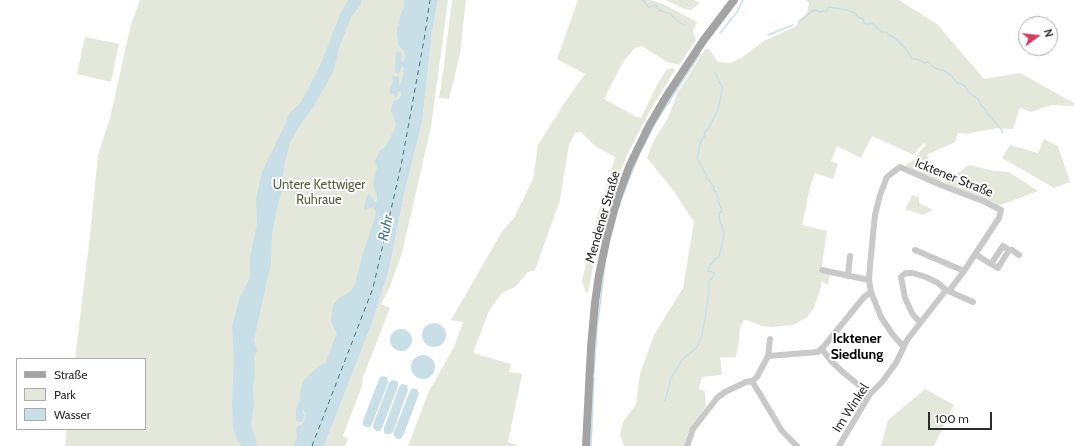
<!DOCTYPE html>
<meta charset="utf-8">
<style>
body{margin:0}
#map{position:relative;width:1074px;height:446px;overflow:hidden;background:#fff;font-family:Cabin,sans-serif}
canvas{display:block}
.legend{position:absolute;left:16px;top:358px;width:130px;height:72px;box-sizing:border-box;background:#fff;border:1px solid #ababab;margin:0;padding:5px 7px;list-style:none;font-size:12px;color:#2c2c2c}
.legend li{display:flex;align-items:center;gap:8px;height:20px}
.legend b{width:20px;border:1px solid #ababab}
.north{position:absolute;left:1018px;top:16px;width:40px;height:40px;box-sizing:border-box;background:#fff;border:1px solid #ababab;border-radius:50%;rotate:75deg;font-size:11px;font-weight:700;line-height:16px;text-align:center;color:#2c2c2c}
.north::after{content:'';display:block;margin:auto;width:14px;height:18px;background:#d43d5e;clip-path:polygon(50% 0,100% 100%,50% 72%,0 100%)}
.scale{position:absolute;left:928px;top:412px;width:64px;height:18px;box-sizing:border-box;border:2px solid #2c2c2c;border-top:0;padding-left:5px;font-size:12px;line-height:14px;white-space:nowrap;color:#2c2c2c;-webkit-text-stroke:3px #fff;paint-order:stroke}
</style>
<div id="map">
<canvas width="1074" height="446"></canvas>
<ul class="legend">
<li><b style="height:5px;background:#a4a4a4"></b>Straße</li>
<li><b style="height:11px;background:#e4e8da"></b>Park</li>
<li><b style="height:11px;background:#c8dfe7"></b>Wasser</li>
</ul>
<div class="north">N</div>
<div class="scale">100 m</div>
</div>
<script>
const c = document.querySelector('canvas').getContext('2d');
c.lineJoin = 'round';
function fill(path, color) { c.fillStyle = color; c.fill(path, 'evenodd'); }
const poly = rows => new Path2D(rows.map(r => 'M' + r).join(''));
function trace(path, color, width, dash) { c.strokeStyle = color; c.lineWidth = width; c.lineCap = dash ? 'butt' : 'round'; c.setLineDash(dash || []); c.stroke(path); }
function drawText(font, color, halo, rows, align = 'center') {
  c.font = font + ' Cabin,sans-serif'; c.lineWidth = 4; c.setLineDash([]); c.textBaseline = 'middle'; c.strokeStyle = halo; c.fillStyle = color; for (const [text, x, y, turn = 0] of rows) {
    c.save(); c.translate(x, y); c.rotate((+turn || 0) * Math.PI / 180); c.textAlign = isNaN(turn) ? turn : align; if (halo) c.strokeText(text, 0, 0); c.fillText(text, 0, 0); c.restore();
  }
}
fill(poly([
 [140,0,424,0,389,205,301,446,65,446,67,429,145,429,145,359,75,359,90,236,98,155,110,118,131,24],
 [438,0,448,0,431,127,402,253,389,289,381,304,390,308,363,377,362,386,343,436,348,439,345,446,324,446,371,326,389,270,404,195,422,123,432,33],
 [452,0,466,0,460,54,449,99,439,98,443,73],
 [578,0,650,0,663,4,697,22,693,31,696,40,679,65,667,62,642,46,635,48,623,62,604,99,635,116,641,118,656,87,666,70,672,68,675,70,652,107,627,155,609,200,597,247,588,292,586,293,582,281,596,221,615,157,595,146,581,132,575,133,569,145,560,200,535,270,528,272,515,287,502,293,489,311,473,353,511,364,509,372,522,374,508,442,519,446,408,446,429,391,454,347,463,322,451,320,503,230,514,218,533,179,538,145,565,102,585,74,557,59],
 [666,0,694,0,700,3,691,10,684,9],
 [805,0,899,0,937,24,984,79,1020,73,1074,103,1074,106,1052,105,1031,112,1020,108,1013,129,1007,129,998,128,966,134,958,133,955,142,927,155,943,184,969,165,995,171,1009,172,1038,191,998,206,943,184,906,168,906,165,915,159,919,152,926,145,924,143,918,149,914,155,872,136,861,158,837,146,831,161,838,164,833,179,815,173,810,187,802,225,827,231,821,272,833,274,829,277,828,285,821,281,821,287,814,308,808,316,794,325,771,327,762,326,746,320,743,321,740,328,739,341,736,357,720,357,722,375,702,377,699,389,705,391,706,406,688,433,684,446,624,446,620,435,623,422,636,404,640,374,654,335,683,288,694,222,673,190,647,158,654,140,668,118,677,94,705,49,709,49,718,62,730,63,741,58,764,41,795,27,798,23,798,21,807,13,809,3],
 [85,37,119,44,111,82,77,74],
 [1044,139,1058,146,1070,182,1054,188,1002,158,1010,145,1038,153],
 [912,195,919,197,919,203,933,210,923,215,905,209],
 [925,389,954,405,934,446,881,446,888,420]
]), '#e4e8da');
fill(poly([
 [348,0,362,0,360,6,351,17,339,48,334,69,329,79,314,106,303,120,290,142,284,166,282,189,276,213,272,234,271,263,254,340,257,351,254,358,255,373,253,387,254,405,251,425,256,439,257,446,242,446,237,441,233,426,232,404,234,359,232,327,239,299,250,278,250,257,257,224,256,199,262,172,285,125,289,114,301,102,311,83,322,61,341,12],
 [404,0,438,0,432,33,422,123,404,195,389,270,371,326,324,446,293,446,297,437,296,429,298,426,302,424,306,416,306,414,303,410,302,411,305,416,301,422,299,422,296,421,296,410,300,400,300,392,303,381,315,369,326,362,334,340,337,334,331,321,333,305,338,299,351,291,355,284,363,253,375,217,376,212,373,207,366,210,364,209,366,198,368,195,369,194,375,202,377,201,377,194,375,191,373,185,374,177,377,168,375,161,380,150,384,148,388,143,396,125,391,110,393,101,399,99,401,96,401,92,398,91,398,94,396,97,393,93,391,95,389,91,393,81,392,77,395,76,399,77,399,84,400,85,402,80,404,68,401,67,400,72,396,73,395,72,396,53,398,51,401,53,402,62,404,62,405,57,404,51,399,46,398,42,397,33,397,28,399,25,401,13,404,7],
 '422 335a12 12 0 1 1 24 0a12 12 0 1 1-24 0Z',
 '390 340a11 11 0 1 1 22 0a11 11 0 1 1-22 0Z',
 '411 367a12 12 0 1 1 24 0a12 12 0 1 1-24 0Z',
 [381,376,387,377,388,383,372,424,370,427,366,427,363,425,363,421,379,379],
 [392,380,397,381,398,383,398,386,382,428,380,431,376,431,373,428,373,425,389,383],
 [402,384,407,385,408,390,393,432,390,434,386,434,384,432,384,428,399,387],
 [412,388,417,389,419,394,403,436,400,439,397,439,394,436,394,432,410,391]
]), '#c8dfe7');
trace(poly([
 [641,0,643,0,649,7,656,5,658,10,671,14,675,19,684,25],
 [799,22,811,12,815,10,820,12,823,11,825,12,829,7,847,10,855,13,858,17,863,19,864,23,868,24,870,23,873,24,882,32,887,32,888,34,896,39,906,49,911,57,912,59,917,59,925,63,928,62,931,64,932,66,939,70,943,70,951,75,956,82,965,86,969,93,978,99,981,105,986,110,986,112,1002,130,1002,133],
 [720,33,737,12,743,0],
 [768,35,793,25],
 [642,149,657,120,700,54],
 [619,207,624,192,639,155],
 [594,373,597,328,605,265],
 [665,401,671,378,682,360,697,347,702,336,709,293,709,281,713,277,714,273,708,271,710,265,716,258,719,257,724,235,722,225,720,223,719,213,721,212,722,210,719,204,718,198,716,192,713,190,714,187,708,179,706,178,706,175,697,158,700,143,705,135,704,133,708,129,718,110,720,101,722,86,719,82,715,72],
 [591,446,594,378]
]), '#c8dfe7', 1.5);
trace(poly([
 [312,446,373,288,401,166,424,40,430,0]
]), '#427586', 1, [5, 4]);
trace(poly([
 [915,250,964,271],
 [975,254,991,264,1003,246,1009,250,1012,250,1019,255],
 [991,264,998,268,1009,250],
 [822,270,869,280],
 [848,276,850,256],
 [920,322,915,317,912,313,905,298,901,277,903,275,906,273,913,273,926,277,938,283,946,290,973,302],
 [903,346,893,335,881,317,871,292,869,280,870,265,875,215,880,195,887,177,892,173,900,167,943,186,983,201,1001,210,999,218,964,271,949,291],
 [822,349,831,361,845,374,870,394],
 [768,356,770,339],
 [752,381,782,431,797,446],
 [687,446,693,429,717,398,725,392,746,382,752,381,757,377,768,356,818,352,825,345,864,297,871,292],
 [839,446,870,394,882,382,896,363,907,340,946,290]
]), '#c9c9c9', 6);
trace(poly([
 [586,446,591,347,595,303,599,275,607,237,617,200,629,167,649,126,666,97,703,41,734,0]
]), '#a4a4a4', 8);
drawText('13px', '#2c2c2c', '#fff', [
 ["Icktener Straße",954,178,22],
 ["Mendener Straße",603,217,-74],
 ["Im Winkel",851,408,-57]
]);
drawText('13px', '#55633e', '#fff', [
 ["Untere Kettwiger",319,185],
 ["Ruhraue",319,200]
]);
drawText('italic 14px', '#427586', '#fff', [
 ["Ruhr",386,228,-78]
]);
drawText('bold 14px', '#000', '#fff', [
 ["Icktener",857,339],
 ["Siedlung",857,355]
]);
</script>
